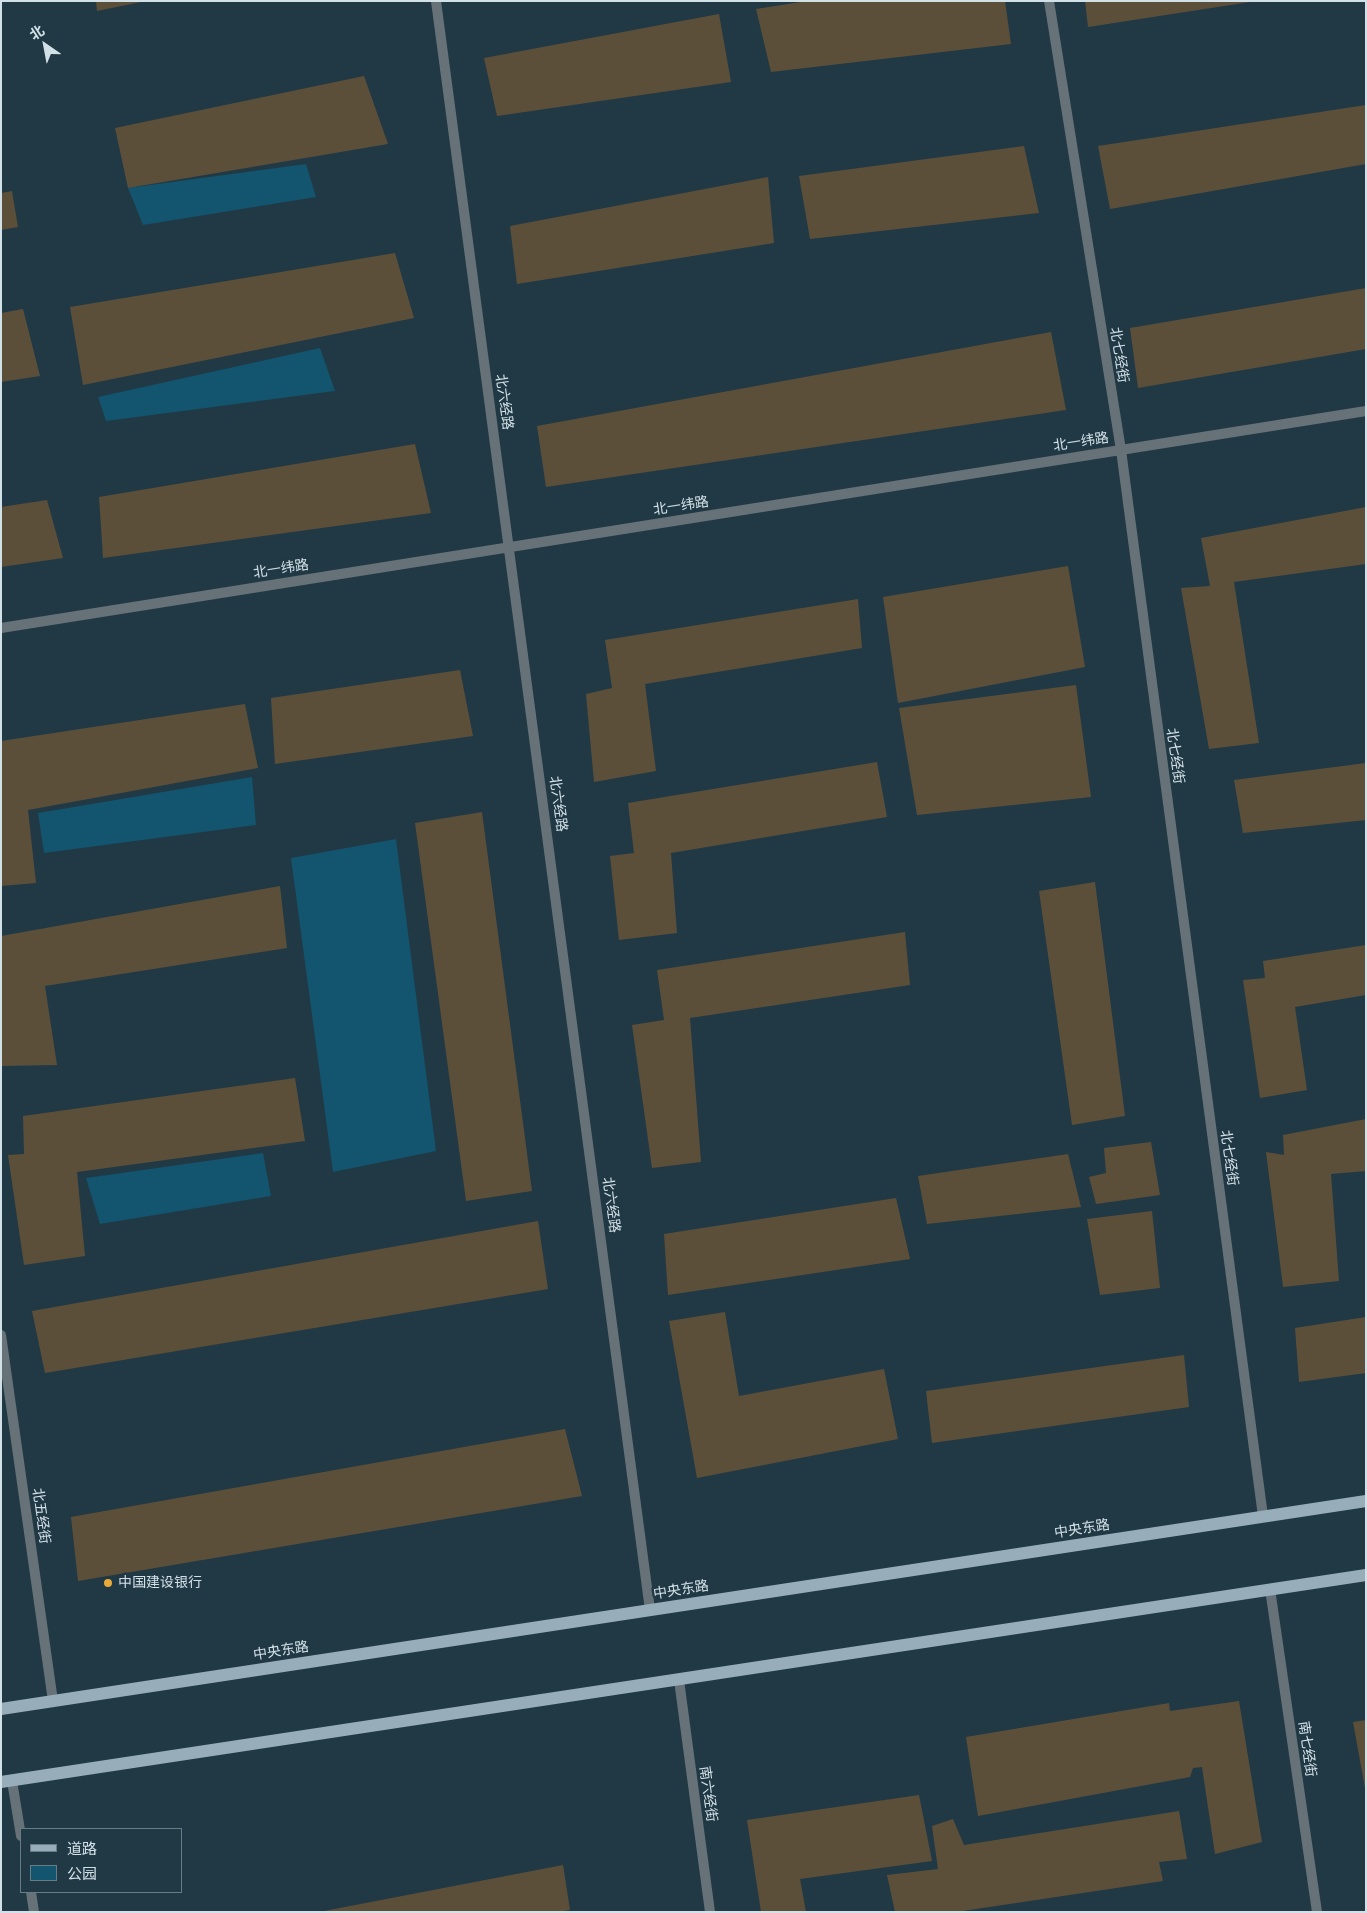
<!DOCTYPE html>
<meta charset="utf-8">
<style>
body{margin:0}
#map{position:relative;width:1367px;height:1913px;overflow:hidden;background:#213944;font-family:Cabin,"Noto Sans SC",sans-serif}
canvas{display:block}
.frame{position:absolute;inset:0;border:2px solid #d2e0e8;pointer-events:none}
.legend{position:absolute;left:20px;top:1828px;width:162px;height:65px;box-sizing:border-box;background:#213944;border:1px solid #687c86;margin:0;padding:6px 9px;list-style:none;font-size:15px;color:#d2e0e8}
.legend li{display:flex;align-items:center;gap:10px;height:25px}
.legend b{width:25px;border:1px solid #687c86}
.north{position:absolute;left:20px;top:20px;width:50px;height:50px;-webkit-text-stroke:4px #213944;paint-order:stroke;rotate:327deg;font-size:14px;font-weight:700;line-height:20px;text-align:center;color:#d2e0e8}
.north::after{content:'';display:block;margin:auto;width:18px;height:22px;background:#d2e0e8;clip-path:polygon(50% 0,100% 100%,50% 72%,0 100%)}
</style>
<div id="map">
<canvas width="1367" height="1913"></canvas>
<div class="frame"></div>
<ul class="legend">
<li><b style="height:6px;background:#97aeba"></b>道路</li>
<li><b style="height:14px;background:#13546e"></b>公园</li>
</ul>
<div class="north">北</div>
</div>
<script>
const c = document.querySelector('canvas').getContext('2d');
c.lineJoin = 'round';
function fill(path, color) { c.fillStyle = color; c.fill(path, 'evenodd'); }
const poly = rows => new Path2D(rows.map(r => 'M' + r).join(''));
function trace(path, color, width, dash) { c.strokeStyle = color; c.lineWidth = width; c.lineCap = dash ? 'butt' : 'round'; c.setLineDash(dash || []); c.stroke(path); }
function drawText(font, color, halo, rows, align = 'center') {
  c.font = font + ' Cabin,"Noto Sans SC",sans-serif'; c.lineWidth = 5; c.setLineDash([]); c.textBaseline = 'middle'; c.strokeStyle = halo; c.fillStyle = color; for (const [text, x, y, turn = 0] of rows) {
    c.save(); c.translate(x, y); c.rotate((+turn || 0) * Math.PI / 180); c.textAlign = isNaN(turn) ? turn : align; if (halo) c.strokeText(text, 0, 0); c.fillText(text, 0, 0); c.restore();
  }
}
fill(poly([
 [306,164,316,197,143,225,128,188],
 [320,348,335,391,106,421,98,397],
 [252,777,256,825,44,853,38,813],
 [396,839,436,1151,333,1172,291,858],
 [263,1153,271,1196,100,1224,86,1178]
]), '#13546e');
fill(poly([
 [96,1,141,1,141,2,97,11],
 [807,1,1005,1,1011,44,771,72,756,9],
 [1085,1,1250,1,1250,2,1088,27],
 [719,14,731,82,497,116,484,58],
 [364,76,388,144,128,188,115,128],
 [1366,105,1366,164,1110,209,1098,146],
 [1024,146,1039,213,810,239,799,176],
 [768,177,774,243,517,284,510,226],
 [12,191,18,227,1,230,1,193],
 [395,253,414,318,83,385,70,307],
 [1366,288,1366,349,1138,388,1130,328],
 [23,309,40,376,1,382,1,313],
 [1051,332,1066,410,546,487,537,426],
 [415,444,431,513,103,558,99,497],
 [47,500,63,558,1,567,1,507],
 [1366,507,1366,564,1234,582,1259,743,1209,749,1181,588,1210,586,1201,538],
 [1068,566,1085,667,898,703,883,597],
 [858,599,862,648,645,684,656,771,594,782,586,694,612,688,605,640],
 [460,670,473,736,275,764,271,698],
 [1076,685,1091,797,917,815,899,708],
 [245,704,258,768,28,810,36,883,1,886,1,741],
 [877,762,887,817,671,853,677,933,619,940,610,856,634,853,628,803],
 [1366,763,1366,820,1243,833,1234,780],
 [482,812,532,1191,466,1201,415,823],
 [1095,882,1125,1116,1072,1125,1039,891],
 [280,886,287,948,45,986,57,1065,1,1066,1,936],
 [905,932,910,985,690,1018,701,1162,652,1168,632,1025,664,1020,657,970],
 [1366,945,1366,995,1295,1007,1307,1090,1260,1098,1243,980,1265,978,1263,961],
 [295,1078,305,1141,77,1172,85,1256,24,1265,8,1155,24,1154,23,1116],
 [1366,1119,1366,1171,1331,1174,1339,1281,1283,1287,1266,1152,1284,1155,1283,1135],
 [1151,1142,1160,1195,1096,1204,1089,1177,1106,1173,1104,1148],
 [1068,1154,1081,1207,927,1224,918,1176],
 [896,1198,910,1259,668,1295,664,1234],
 [1152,1211,1160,1288,1100,1295,1087,1219],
 [538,1221,548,1289,45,1373,32,1311],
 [725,1312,739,1396,884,1369,898,1439,697,1478,669,1321],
 [1366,1317,1366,1373,1299,1382,1295,1328],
 [1184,1355,1189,1407,932,1443,926,1391],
 [565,1429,582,1496,78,1581,71,1517],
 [1239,1701,1262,1842,1215,1854,1202,1767,1193,1768,1190,1777,978,1816,966,1737,1169,1703,1170,1711],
 [1366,1720,1366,1787,1365,1788,1353,1722],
 [919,1795,932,1861,800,1879,806,1912,761,1912,747,1820],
 [1179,1811,1187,1859,1159,1862,1163,1881,956,1912,895,1912,887,1875,938,1869,932,1826,953,1819,964,1845],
 [563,1865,570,1910,558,1912,319,1912]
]), '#5c4f3a');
trace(poly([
 [436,1,650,1610],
 [1049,1,1121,450,1263,1516],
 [1,628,1366,411],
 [1,1335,53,1701],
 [1270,1589,1317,1912],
 [679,1680,710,1912],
 [12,1781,21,1836],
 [31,1892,34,1912]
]), '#677278', 10);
trace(poly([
 [1,1709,1366,1501],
 [1,1782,1366,1575]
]), '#97aeba', 12);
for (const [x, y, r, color] of [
 [108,1583,5,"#eaaa39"]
]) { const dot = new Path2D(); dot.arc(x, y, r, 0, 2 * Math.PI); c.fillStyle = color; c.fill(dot); trace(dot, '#213944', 2); }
drawText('14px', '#d2e0e8', '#213944', [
 ["北七经街",1119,355,81],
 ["北六经路",504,402,82],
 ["北一纬路",1081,442,-9],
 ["北一纬路",681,506,-9],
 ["北一纬路",281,569,-9],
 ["北七经街",1175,756,82],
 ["北六经路",558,804,82],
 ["北七经街",1229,1158,82],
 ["北六经路",611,1205,82],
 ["北五经街",41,1516,82],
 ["中央东路",1082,1529,-9],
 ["中央东路",681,1590,-9],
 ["中央东路",281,1651,-9],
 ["南七经街",1307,1749,82],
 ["南六经街",708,1794,82]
]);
drawText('14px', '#d2e0e8', '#213944', [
 ["中国建设银行",118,1583]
], 'left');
</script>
